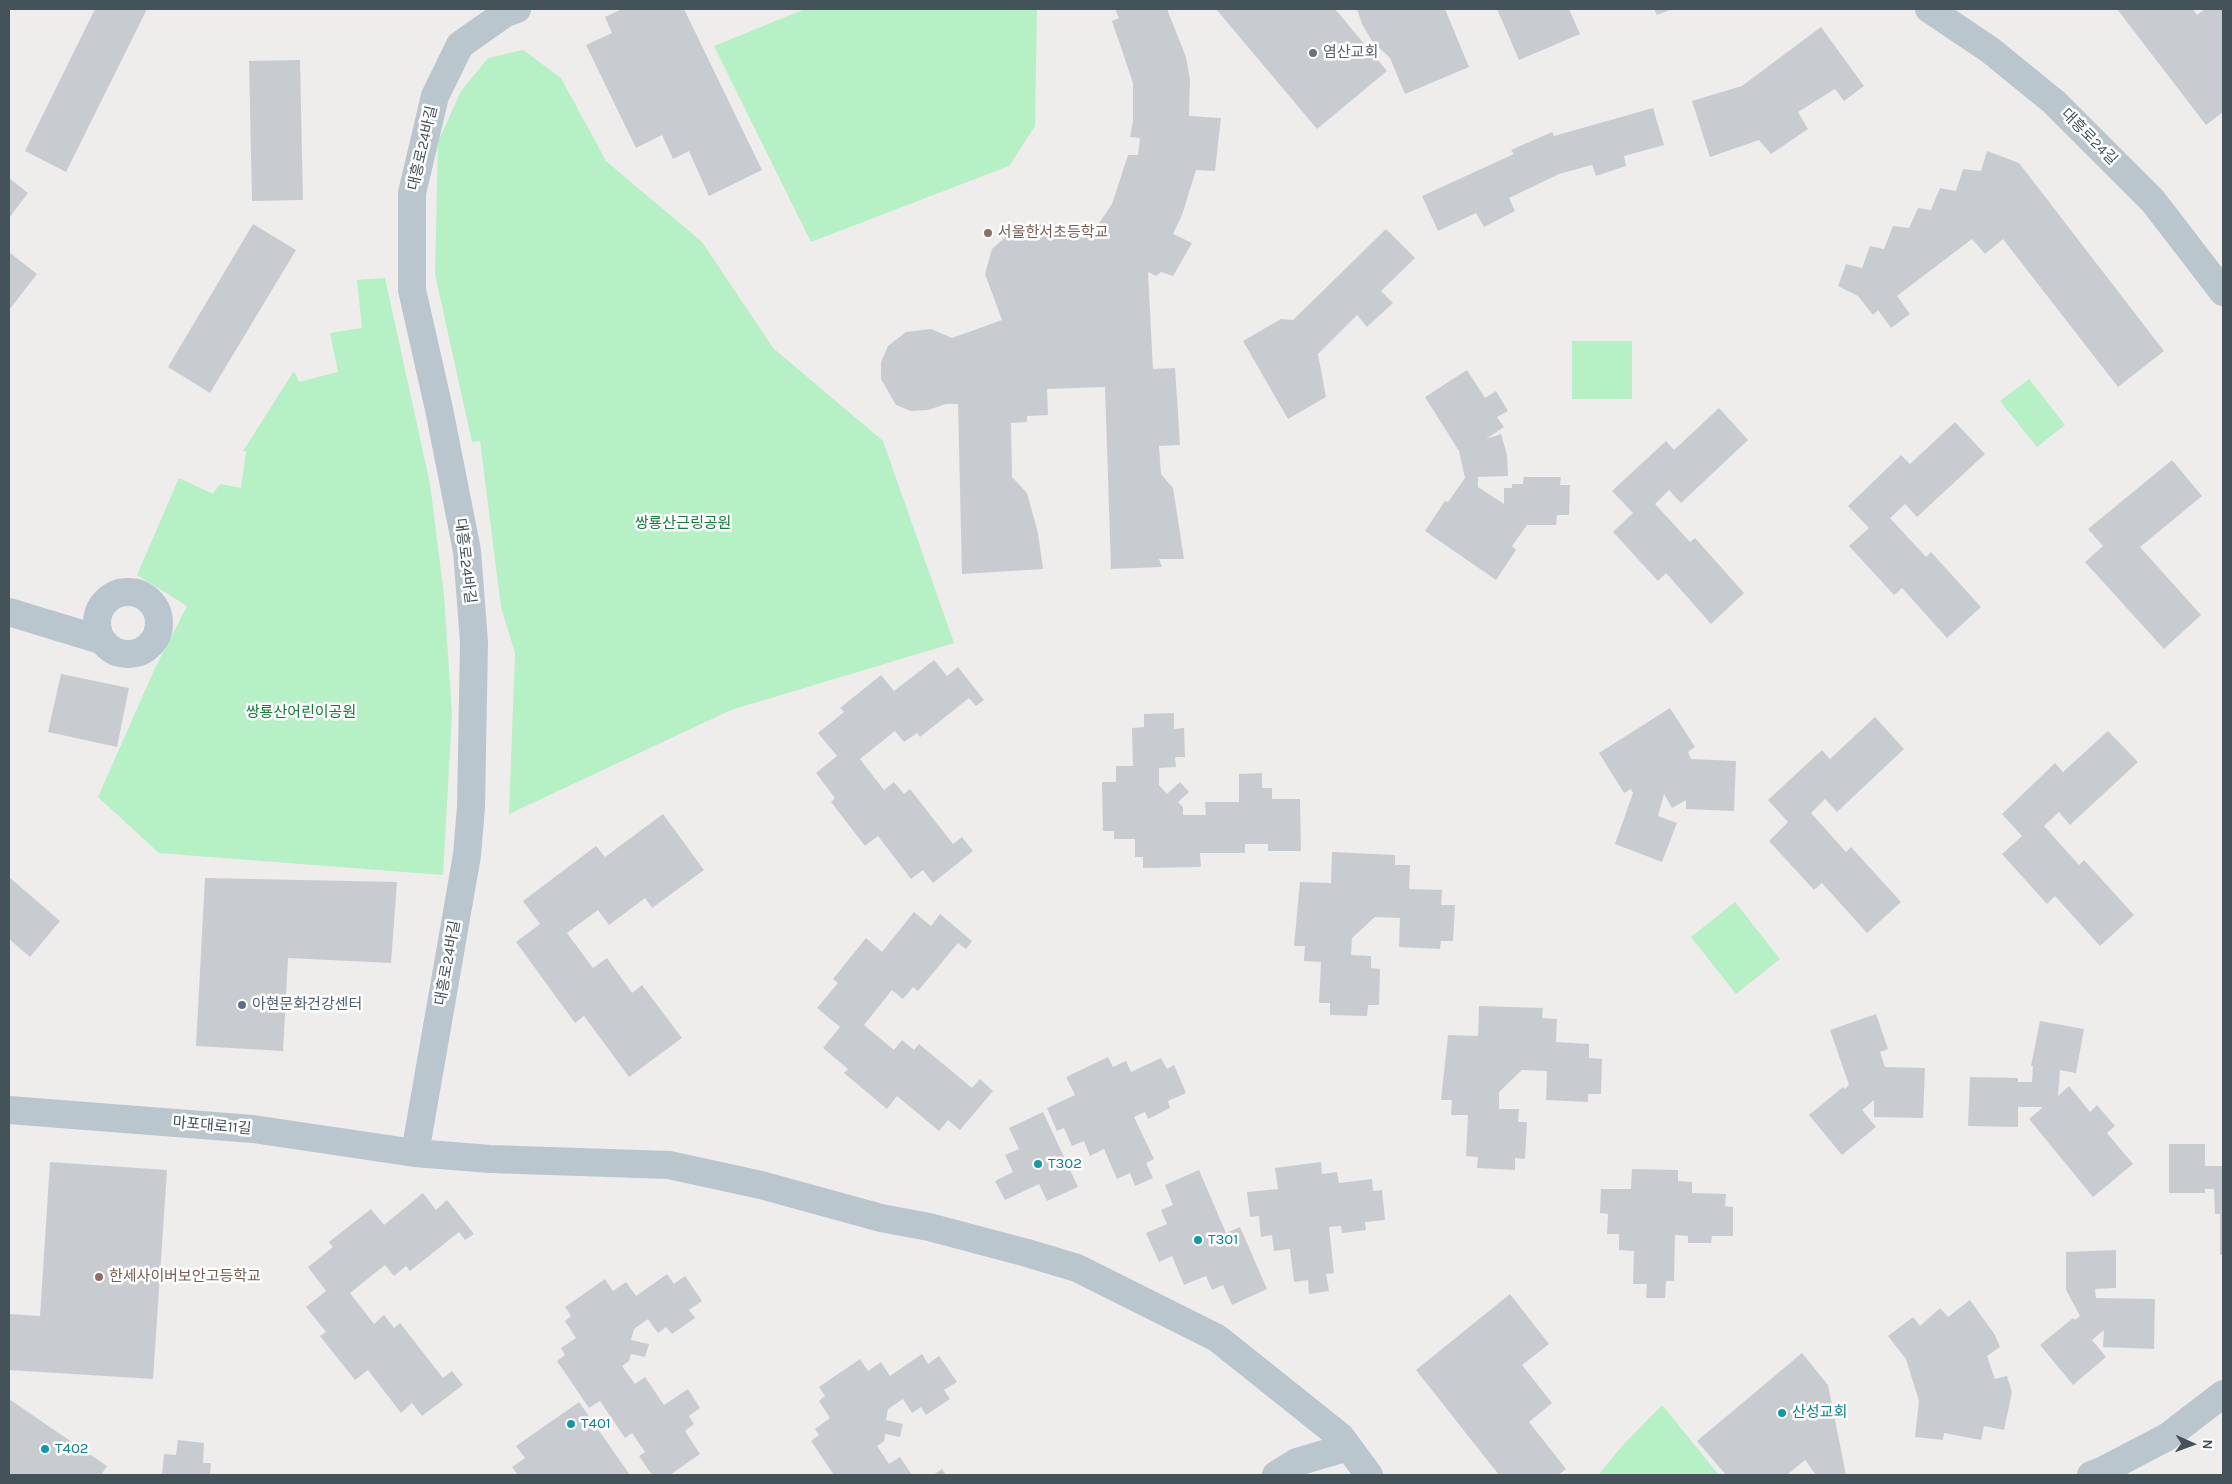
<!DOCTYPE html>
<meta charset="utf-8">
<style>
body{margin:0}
#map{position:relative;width:2232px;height:1484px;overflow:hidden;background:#efecec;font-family:Karla,sans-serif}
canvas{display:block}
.frame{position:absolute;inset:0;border:10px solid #44525a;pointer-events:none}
.north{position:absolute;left:2167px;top:1419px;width:50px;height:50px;-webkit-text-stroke:4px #fff;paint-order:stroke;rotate:92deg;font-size:14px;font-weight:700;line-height:20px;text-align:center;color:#44525a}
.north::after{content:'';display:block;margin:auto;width:18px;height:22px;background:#44525a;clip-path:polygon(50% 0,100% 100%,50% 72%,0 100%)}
</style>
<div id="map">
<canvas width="2232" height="1484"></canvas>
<div class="frame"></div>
<div class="north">N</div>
</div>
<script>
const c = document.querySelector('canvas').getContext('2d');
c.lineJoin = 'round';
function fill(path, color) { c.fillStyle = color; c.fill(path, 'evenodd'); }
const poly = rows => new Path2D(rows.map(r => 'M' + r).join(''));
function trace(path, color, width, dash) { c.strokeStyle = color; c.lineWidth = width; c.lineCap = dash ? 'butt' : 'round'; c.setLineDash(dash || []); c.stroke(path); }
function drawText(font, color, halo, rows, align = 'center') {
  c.font = font + ' Karla,"Noto Sans KR",sans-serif'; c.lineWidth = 5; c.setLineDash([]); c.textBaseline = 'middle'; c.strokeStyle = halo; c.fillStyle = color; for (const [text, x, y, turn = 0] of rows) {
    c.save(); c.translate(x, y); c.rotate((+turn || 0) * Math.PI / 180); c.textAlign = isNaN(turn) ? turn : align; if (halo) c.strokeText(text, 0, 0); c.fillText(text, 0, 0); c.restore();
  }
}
fill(poly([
 [805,9,1037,9,1035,126,1009,166,811,242,714,46],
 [523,50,561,78,606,161,702,242,773,348,883,441,954,643,731,710,509,814,515,653,501,607,480,441,472,442,435,274,438,142,461,91,488,58],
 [385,278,430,484,444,595,452,714,443,875,159,853,98,797,155,668,187,606,137,575,179,478,213,494,220,484,241,488,246,451,243,451,294,371,299,382,338,372,330,333,362,328,357,280],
 [1572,341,1632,341,1632,399,1572,399],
 [2029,379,2065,425,2037,447,2000,401],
 [1735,902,1780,959,1736,994,1691,937],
 [1662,1405,1719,1475,1598,1475,1623,1445]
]), '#b6f0c5');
fill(poly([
 [95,9,147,9,66,172,25,151],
 [622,9,684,9,762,170,709,196,689,151,673,159,662,135,636,148,586,45,612,33,605,17],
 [1115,9,1167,9,1186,57,1190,80,1189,116,1221,118,1215,171,1196,170,1182,215,1173,234,1192,243,1173,276,1161,272,1156,276,1148,272,1153,369,1175,368,1180,445,1159,446,1161,474,1173,488,1184,559,1159,559,1162,567,1111,569,1105,387,1047,389,1048,415,1027,416,1027,422,1011,423,1012,477,1027,493,1038,533,1043,569,962,574,958,404,946,404,928,410,911,411,896,405,881,379,881,362,888,346,906,332,931,329,952,338,1002,320,985,274,992,249,1009,234,1030,226,1049,223,1069,226,1091,235,1112,204,1128,155,1138,155,1140,138,1130,137,1133,121,1133,83,1112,21,1119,18],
 [1216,9,1335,9,1387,71,1317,129],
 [1357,9,1445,9,1469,67,1405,94,1390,58,1372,41,1362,24],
 [1497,9,1569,9,1580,34,1519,60],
 [1654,9,1672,9,1657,15],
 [2117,9,2193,9,2197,15,2205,9,2223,9,2223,112,2206,125],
 [1821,27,1864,86,1844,101,1835,89,1798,112,1808,129,1771,154,1759,140,1710,157,1692,101,1742,86],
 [300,60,303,200,252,201,249,61],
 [1653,108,1664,145,1624,156,1626,166,1596,176,1592,165,1559,174,1509,198,1515,211,1484,227,1476,213,1438,231,1422,196,1514,154,1511,150,1552,132,1554,136],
 [1987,151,2019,163,2164,351,2118,387,2003,239,1985,254,1972,239,1897,296,1910,314,1891,328,1878,310,1873,315,1858,296,1838,286,1846,264,1862,268,1870,246,1884,249,1893,226,1909,228,1918,208,1931,210,1940,188,1956,191,1963,169,1981,171],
 [9,178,28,193,9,218],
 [253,224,296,250,210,393,168,367],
 [1386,229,1415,258,1381,291,1393,303,1367,327,1357,315,1318,354,1326,397,1288,419,1243,341,1281,319,1293,320],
 [9,252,37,274,9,310],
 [1467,370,1485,398,1496,391,1508,411,1497,417,1504,427,1486,439,1501,434,1507,455,1508,476,1478,477,1478,487,1504,504,1504,488,1512,488,1512,484,1523,484,1524,477,1561,477,1560,485,1570,485,1569,515,1557,515,1556,525,1527,525,1512,546,1516,550,1496,580,1425,531,1445,501,1448,502,1465,478,1459,451,1425,397],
 [1719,408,1748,440,1681,503,1669,490,1655,504,1690,542,1695,538,1744,593,1711,624,1666,573,1658,581,1613,532,1633,513,1612,491,1666,441,1674,450],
 [1955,422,1985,454,1917,517,1905,504,1890,518,1926,557,1931,552,1981,607,1947,638,1902,588,1894,595,1849,546,1869,528,1848,506,1901,455,1910,464],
 [2172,460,2202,496,2140,547,2201,615,2164,649,2085,562,2103,546,2088,529],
 [934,660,947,676,958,667,984,700,976,706,969,698,920,737,917,733,904,742,895,731,860,759,884,790,894,782,904,794,910,789,953,844,962,837,973,851,933,883,923,870,911,879,878,836,865,846,831,802,835,798,816,773,837,756,818,733,844,712,840,708,881,675,894,691],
 [61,674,129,688,117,747,48,732],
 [1670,708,1695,747,1688,752,1691,759,1736,761,1734,811,1686,809,1686,800,1672,808,1664,794,1658,816,1677,823,1662,862,1615,844,1633,793,1631,789,1624,793,1599,753],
 [1174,713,1174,729,1184,728,1185,757,1175,757,1176,767,1159,768,1159,785,1167,794,1180,782,1189,792,1178,802,1183,807,1183,815,1206,815,1205,802,1239,802,1239,774,1262,773,1262,788,1272,788,1272,799,1300,799,1301,851,1268,851,1268,844,1245,844,1245,853,1200,853,1201,867,1143,868,1143,857,1135,857,1135,839,1114,839,1114,831,1103,831,1102,782,1116,782,1116,766,1133,766,1132,728,1144,727,1144,714],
 [1875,717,1904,749,1837,812,1825,799,1811,813,1846,852,1851,847,1901,902,1867,933,1822,883,1814,890,1769,841,1788,822,1768,800,1822,750,1830,759],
 [2108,731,2138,762,2070,825,2059,812,2044,826,2079,865,2084,860,2134,915,2100,946,2055,896,2047,904,2002,854,2022,836,2002,814,2055,763,2063,772],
 [663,814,704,870,652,908,645,898,609,925,598,910,567,933,593,968,607,958,632,993,642,985,682,1038,629,1077,584,1016,575,1023,516,942,540,924,523,901,596,846,605,857],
 [1332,852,1395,855,1395,865,1410,865,1409,889,1442,890,1441,905,1455,905,1453,941,1441,941,1440,949,1399,947,1400,918,1375,917,1352,938,1351,955,1371,956,1371,968,1380,969,1379,1005,1368,1005,1367,1016,1330,1015,1330,1003,1319,1003,1321,962,1304,961,1305,946,1294,946,1300,882,1331,883],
 [9,877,60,921,30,957,9,939],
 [205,878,397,882,391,963,288,958,283,1051,196,1046],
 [914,912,931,926,940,914,972,941,966,949,958,943,918,991,913,987,903,999,892,990,864,1025,894,1050,902,1040,914,1050,919,1044,972,1088,980,1079,993,1091,960,1130,948,1120,939,1131,897,1096,887,1109,844,1073,848,1069,823,1048,840,1027,817,1008,838,983,833,979,866,938,882,952],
 [1479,1006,1543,1008,1542,1018,1557,1019,1556,1042,1589,1044,1589,1058,1602,1059,1601,1094,1588,1094,1588,1102,1546,1100,1547,1071,1522,1070,1499,1092,1499,1109,1519,1109,1518,1122,1527,1122,1525,1159,1515,1158,1515,1170,1477,1168,1478,1157,1466,1156,1468,1115,1451,1115,1452,1100,1441,1100,1448,1035,1478,1036],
 [1876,1014,1888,1049,1880,1052,1885,1067,1925,1068,1923,1118,1874,1117,1874,1100,1862,1110,1876,1127,1842,1155,1809,1115,1843,1087,1845,1089,1849,1085,1830,1030],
 [2040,1021,2084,1029,2076,1073,2060,1070,2058,1096,2069,1086,2090,1112,2097,1105,2115,1126,2107,1133,2133,1164,2093,1197,2029,1119,2043,1107,2018,1107,2018,1127,1968,1126,1970,1077,2018,1078,2018,1082,2032,1082,2033,1066,2031,1066],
 [1108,1057,1113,1067,1126,1061,1131,1072,1161,1058,1167,1069,1174,1065,1186,1093,1168,1101,1170,1108,1148,1119,1145,1112,1134,1117,1154,1159,1146,1163,1153,1178,1135,1186,1130,1173,1117,1179,1104,1149,1090,1156,1084,1141,1072,1146,1064,1128,1057,1131,1047,1108,1075,1095,1066,1077],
 [1043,1112,1078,1187,1047,1201,1039,1184,1005,1200,995,1181,1013,1172,1005,1155,1019,1149,1009,1128],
 [2169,1144,2205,1144,2205,1166,2223,1166,2223,1255,2220,1255,2220,1214,2215,1214,2214,1189,2205,1189,2205,1193,2169,1193],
 [50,1162,167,1170,153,1379,9,1370,9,1314,40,1316],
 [1321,1162,1322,1174,1337,1172,1339,1183,1372,1179,1373,1191,1382,1190,1385,1220,1365,1222,1366,1230,1342,1233,1341,1226,1329,1227,1334,1273,1326,1274,1329,1291,1309,1294,1308,1280,1294,1282,1290,1249,1274,1251,1272,1235,1261,1237,1259,1216,1250,1217,1247,1192,1278,1189,1275,1168],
 [1632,1169,1678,1170,1678,1181,1692,1182,1692,1193,1726,1194,1725,1206,1733,1207,1733,1236,1712,1236,1711,1243,1688,1243,1688,1236,1675,1235,1674,1281,1666,1281,1665,1298,1646,1298,1647,1284,1633,1284,1634,1251,1619,1250,1619,1234,1607,1234,1608,1214,1600,1213,1601,1189,1631,1189],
 [1199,1170,1226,1233,1240,1227,1267,1289,1232,1305,1223,1285,1212,1290,1206,1276,1184,1285,1172,1256,1159,1262,1146,1233,1167,1224,1161,1210,1173,1205,1165,1185],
 [423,1193,436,1210,447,1200,474,1234,465,1240,459,1232,410,1271,406,1266,394,1276,385,1265,350,1293,374,1324,384,1315,394,1328,400,1323,443,1378,452,1371,463,1385,422,1416,412,1403,401,1413,368,1370,355,1380,320,1336,326,1332,306,1307,326,1291,308,1267,333,1247,329,1242,371,1209,384,1225],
 [2116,1250,2116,1288,2095,1289,2096,1298,2155,1299,2154,1349,2103,1347,2104,1330,2092,1340,2106,1357,2073,1385,2040,1345,2073,1318,2075,1320,2080,1316,2066,1290,2066,1252],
 [667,1274,674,1284,685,1276,702,1301,689,1310,695,1318,672,1334,666,1327,658,1333,648,1319,634,1329,631,1340,649,1344,645,1357,631,1354,629,1361,622,1366,635,1384,645,1377,664,1405,688,1389,700,1408,689,1416,694,1424,685,1431,700,1454,670,1475,652,1475,639,1456,645,1452,632,1433,625,1438,600,1401,589,1408,557,1361,565,1355,561,1348,576,1338,565,1321,571,1316,565,1307,605,1279,613,1291,626,1282,636,1296],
 [1510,1294,1549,1344,1522,1365,1552,1403,1529,1422,1566,1469,1558,1475,1499,1475,1416,1370],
 [1970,1300,1995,1335,2000,1347,1987,1356,1995,1379,2007,1376,2012,1392,2004,1430,1984,1426,1981,1440,1944,1433,1943,1440,1915,1437,1919,1401,1906,1359,1888,1336,1913,1317,1920,1326,1940,1308,1948,1317],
 [1802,1353,1828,1385,1846,1475,1816,1475,1805,1460,1787,1475,1726,1475,1697,1441],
 [922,1354,928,1364,939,1356,957,1382,944,1390,950,1399,926,1415,921,1407,912,1413,903,1399,888,1409,886,1420,903,1424,900,1437,885,1434,884,1441,877,1446,889,1464,900,1457,912,1475,834,1475,811,1441,819,1435,815,1429,830,1418,819,1401,825,1396,819,1387,860,1359,868,1371,881,1362,890,1376],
 [9,1399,107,1466,101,1475,9,1475],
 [579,1402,630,1475,518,1475,512,1467,525,1458,516,1446],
 [178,1440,204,1443,203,1463,211,1463,210,1475,162,1475,164,1454,176,1455],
 [942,1469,946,1475,933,1475]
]), '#c8ccd1');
trace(poly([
 [1929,9,1990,50,2054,102,2153,201,2223,292],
 '97 623a31 31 0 1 1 62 0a31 31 0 1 1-62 0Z',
 [9,612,101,640],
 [9,1110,253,1129,415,1153,490,1159,669,1165,761,1185,881,1218,929,1227,1027,1253,1077,1268,1217,1338,1341,1437,1369,1475],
 [415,1153,467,855,471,807,474,642,467,551,439,409,412,290,412,193,435,96,460,45,504,14,517,9],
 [1276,1475,1297,1462,1348,1447],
 [2091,1475,2104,1470,2167,1437,2223,1394]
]), '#b9c6cd', 28);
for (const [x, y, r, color] of [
 [1313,53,5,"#6b7280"],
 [988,233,5,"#8d6e63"],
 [242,1005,5,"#5c6f8a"],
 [1038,1164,5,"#0f9aa8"],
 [1198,1240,5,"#0f9aa8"],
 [99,1277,5,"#8d6e63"],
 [1782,1413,5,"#0f9aa8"],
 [571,1424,5,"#0f9aa8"],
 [45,1449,5,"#0f9aa8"]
]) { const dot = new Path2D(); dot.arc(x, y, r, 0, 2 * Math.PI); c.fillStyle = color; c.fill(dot); trace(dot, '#fff', 2); }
drawText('15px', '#5b616d', '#fff', [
 ["염산교회",1323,53]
], 'left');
drawText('15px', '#44525a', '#fff', [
 ["대흥로24길",2089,137,45],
 ["대흥로24바길",423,148,-77],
 ["대흥로24바길",465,561,83],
 ["대흥로24바길",448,963,-80],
 ["마포대로11길",212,1126,5]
]);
drawText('15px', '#785e54', '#fff', [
 ["서울한서초등학교",998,233],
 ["한세사이버보안고등학교",109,1277]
], 'left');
drawText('15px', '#127e3a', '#fff', [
 ["쌍룡산근링공원",683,524],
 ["쌍룡산어린이공원",301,713]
]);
drawText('15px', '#4e5e75', '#fff', [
 ["아현문화건강센터",252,1005]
], 'left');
drawText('15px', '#0d838f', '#fff', [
 ["T302",1048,1164],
 ["T301",1208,1240],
 ["산성교회",1792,1413],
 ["T401",581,1424],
 ["T402",55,1449]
], 'left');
</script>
